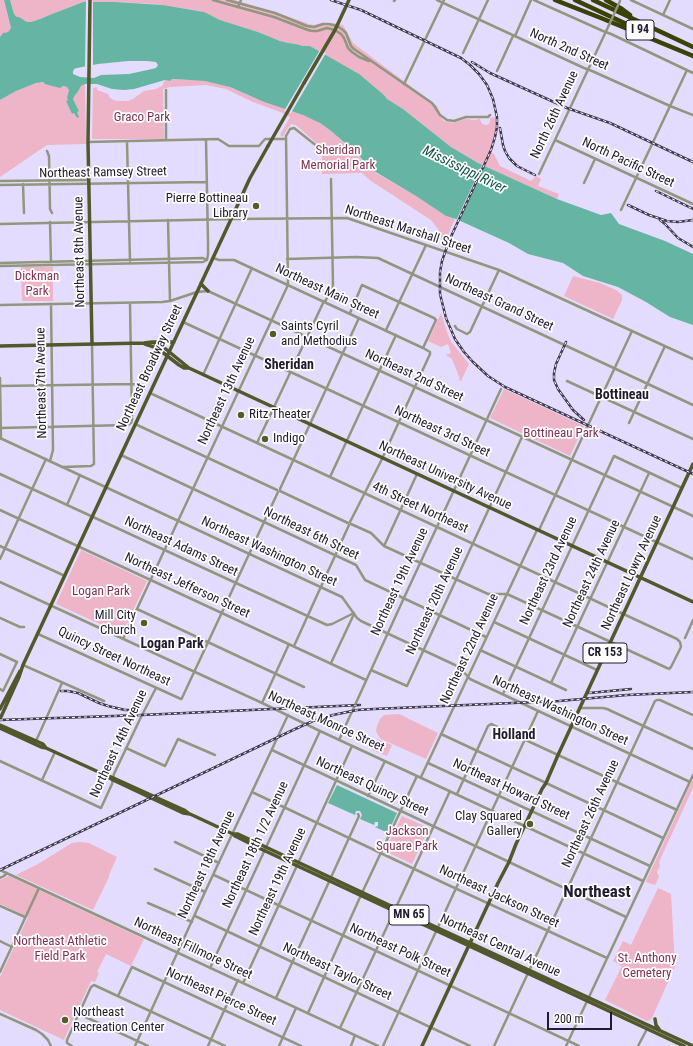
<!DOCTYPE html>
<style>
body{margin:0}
#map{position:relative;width:693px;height:1046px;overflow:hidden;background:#e4dcfe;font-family:"Roboto Condensed",sans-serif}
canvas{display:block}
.scale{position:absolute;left:547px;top:1012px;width:65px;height:18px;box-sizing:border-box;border:2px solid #211b30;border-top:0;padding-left:5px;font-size:12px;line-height:14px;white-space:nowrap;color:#211b30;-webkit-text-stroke:3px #fff;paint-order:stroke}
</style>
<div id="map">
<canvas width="693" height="1046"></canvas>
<div class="scale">200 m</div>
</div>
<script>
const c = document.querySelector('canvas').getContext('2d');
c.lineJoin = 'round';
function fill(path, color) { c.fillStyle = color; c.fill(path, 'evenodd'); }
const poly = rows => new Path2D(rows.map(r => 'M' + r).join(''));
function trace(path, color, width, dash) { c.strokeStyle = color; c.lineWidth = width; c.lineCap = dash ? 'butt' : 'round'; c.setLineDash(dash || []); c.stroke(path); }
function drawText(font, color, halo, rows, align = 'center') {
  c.font = font + ' "Roboto Condensed",sans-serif'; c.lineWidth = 3.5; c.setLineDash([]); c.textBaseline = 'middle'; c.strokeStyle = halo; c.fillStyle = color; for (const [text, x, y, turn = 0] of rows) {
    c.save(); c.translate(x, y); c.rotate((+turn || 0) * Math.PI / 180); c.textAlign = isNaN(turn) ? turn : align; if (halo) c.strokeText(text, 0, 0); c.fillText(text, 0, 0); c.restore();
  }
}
fill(poly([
 [0,0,4,0,11,28,8,32,3,33,0,37],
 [10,0,235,0,275,12,309,24,314,25,323,23,334,23,343,25,353,43,437,106,439,111,437,112,442,119,444,121,453,123,466,119,475,120,479,119,480,119,482,124,486,125,489,124,490,121,490,118,497,117,496,134,490,152,494,154,500,166,531,181,536,176,541,179,538,186,559,194,557,199,478,163,451,147,403,109,387,99,384,95,359,75,310,46,303,46,296,44,288,43,280,41,258,32,220,20,200,11,156,4,115,2,83,2,72,6,40,19,31,22,27,22,19,17,17,17,14,14],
 [172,79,201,80,225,85,264,102,303,115,317,121,331,131,376,173,416,196,446,216,455,219,450,230,444,248,441,247,442,242,441,236,438,229,431,220,371,181,362,173,322,174,322,148,296,125,291,124,286,131,283,137,280,135,290,117,283,113,253,102,226,89,206,85,170,87,163,89,164,139,92,139,93,88,97,87,97,90,108,94,110,98,116,101,128,101,133,99,144,91,156,89,162,86,165,80,170,81],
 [40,82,67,87,69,90,68,100,66,101,72,114,74,113,77,118,76,112,79,111,73,99,75,95,81,86,85,84,86,144,47,145,0,177,0,100,16,91,28,86],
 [21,267,53,267,53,301,22,301],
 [573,276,600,283,616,290,622,295,622,300,613,319,564,296],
 [441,313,448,335,452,343,469,364,461,381,458,379,460,379,452,359,446,355,451,353,448,344,441,347,428,341],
 [504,389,584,426,570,456,490,418],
 [81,550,147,581,122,634,56,604],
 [399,714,438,733,426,759,381,739,378,735,376,731,377,726,380,719,384,715],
 [377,739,392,745,387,756,372,750],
 [693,779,693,788,659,862,660,866,657,872,659,877,655,885,646,882,646,881],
 [402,816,429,828,412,864,385,851],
 [79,842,89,843,117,857,109,875,109,877,93,910,16,875,38,864,72,843],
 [9,876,144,939,131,966,106,954,97,972,99,973,95,982,91,981,64,1040,0,1010,0,977,28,917,0,904,0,880],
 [658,888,671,894,675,966,652,1018,650,1020,647,1021,605,1000,622,966,613,961,623,941,631,945]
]), '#eeb4c7');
fill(poly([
 [4,0,10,0,14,14,17,17,19,17,27,22,31,22,40,19,52,14,83,2,115,2,163,5,204,12,220,20,258,32,280,41,288,43,296,44,303,46,310,46,359,74,384,95,387,99,403,109,451,147,478,163,557,199,601,215,611,213,619,224,665,241,693,254,693,325,670,317,646,302,618,287,583,276,563,263,528,254,509,243,456,219,446,216,416,196,374,171,354,151,331,131,320,123,303,115,264,102,230,87,205,81,175,79,172,79,170,81,165,80,134,89,124,90,112,89,97,84,85,84,81,86,77,93,75,95,73,99,79,111,77,112,79,117,77,118,74,113,72,114,66,101,68,100,67,98,69,90,67,87,63,86,60,88,45,84,43,82,36,83,16,91,0,100,0,37,3,33,8,32,11,28],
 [128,61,147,61,156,62,158,65,156,68,152,69,129,74,101,75,94,78,80,77,73,74,73,72,74,69,77,68,98,64],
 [337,785,397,813,388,833,375,827,378,826,378,822,375,822,374,825,360,819,362,815,360,811,356,811,355,815,328,803]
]), '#65b5a2');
fill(poly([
 [86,0,93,1,93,67,85,68],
 [320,50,326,53,291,113,284,111],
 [483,163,485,164,458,222,456,221]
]), '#e4dcfe');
trace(poly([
 [213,0,274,17,308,30,312,31,317,31,327,28,335,30,341,34,344,38,348,48,352,52,359,57,369,61],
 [227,0,275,13,307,26,314,27,323,24,329,24,337,26,343,30,346,33,351,46,354,49,432,103,435,107,440,115,447,120,454,121,466,117,488,117,490,115],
 [437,0,584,68,592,71,670,106,693,115],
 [534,0,603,31,611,34,693,73],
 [631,0,693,29],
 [394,1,395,0],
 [238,7,241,0],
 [663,15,670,0],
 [515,36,531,0],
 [463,53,488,0],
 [497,71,513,36],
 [404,84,444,0],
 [166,90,166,140],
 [206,140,208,242,208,254,207,260],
 [555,140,693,204],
 [88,142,218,139,229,146,259,146,265,139,285,139],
 [127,142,130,261],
 [47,151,49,156,50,209,52,213],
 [539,174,609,25],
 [0,181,88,180],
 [584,183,595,159],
 [23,184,24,213],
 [0,185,207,182],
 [621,210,687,70],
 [168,220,170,301],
 [50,222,51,262],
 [0,224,235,219,347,218,499,270,693,359],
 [213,258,219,260,234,260,423,348,430,352,430,354,381,461,350,522],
 [287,259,356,257,378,258,693,405],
 [0,263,203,258,207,260],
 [0,266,203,262,207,260],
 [325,302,333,285,331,179],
 [0,305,162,302,170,301,197,292,208,291,693,516],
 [350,313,362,285,434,318,436,320,435,322,423,348],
 [183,322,693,559],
 [455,326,457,329,467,334,470,332,499,270],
 [386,330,426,245],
 [203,375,252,268],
 [0,378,1,439],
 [567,381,693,439],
 [0,386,132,384,143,385],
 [150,393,677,639,680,642,681,647,671,667,669,669,667,668,507,594,488,594,384,546,371,533,351,524],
 [629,423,665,346],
 [135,424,277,490],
 [0,428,128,425,131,423,132,420,130,303],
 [0,438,342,597,357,618,361,621,455,665,462,670,470,679,690,782],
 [257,443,324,301],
 [121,455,356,565,365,580,486,637],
 [50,461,53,450,51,304],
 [63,467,91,466,94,464,92,344],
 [0,474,327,625,332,624,354,613],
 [330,477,396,335],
 [280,489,359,318],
 [280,491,348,523],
 [67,505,80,475],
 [0,510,366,680],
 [539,530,632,331],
 [0,546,65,576],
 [384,546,417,474],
 [0,559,46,459],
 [0,582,260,702,320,731,643,881],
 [137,609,304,687],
 [0,618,20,627,24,627],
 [494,622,597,670],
 [38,634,181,699,182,698,278,492],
 [685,638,693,620],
 [123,639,288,285,286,136,290,129,294,128,318,147],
 [294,646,349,525],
 [480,650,566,690],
 [0,654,17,662,3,691,0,689],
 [331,663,354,614],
 [23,665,104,701],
 [371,670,407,686,522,437],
 [551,683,649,473],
 [503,694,614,456,682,488],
 [262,703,289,644],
 [580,708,603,708,607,709,693,749],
 [441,734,544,782],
 [339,740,403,600,501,389],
 [36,741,62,683],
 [126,748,165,766,178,739,215,755],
 [272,750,507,861],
 [0,761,101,808,112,784,114,774,141,717,156,688],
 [428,763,650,866],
 [421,777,537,530],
 [42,780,55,752],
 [546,783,663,838],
 [252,792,446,884,607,958],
 [457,794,488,726,491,724,677,810],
 [368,796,385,761],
 [175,842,219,863],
 [509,862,626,917],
 [155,869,205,892],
 [0,870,378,1046],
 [214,875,579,1046],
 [0,878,4,876,7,873],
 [148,903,192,922],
 [0,906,25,917],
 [195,916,470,1046],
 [0,941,12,947],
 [210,968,320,731],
 [0,972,39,888],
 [243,983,352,746],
 [118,996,132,967,301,1046],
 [276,998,359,816,358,814],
 [308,1013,361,895,417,776],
 [0,1014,36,1030,42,1034,48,1040,51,1046],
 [79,1014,148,1046],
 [340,1028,450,791],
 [72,1046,67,1043,67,1040,91,987,94,985,225,1046],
 [135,1046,205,892,288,715],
 [208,1046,238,980],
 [279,1046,296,1008],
 [351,1046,355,1035],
 [383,1046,538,711],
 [494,1046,655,701,657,700,660,700,693,715],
 [566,1046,693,775],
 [638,1046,647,1029]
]), '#91967e', 2.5);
trace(poly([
 [90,0,88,142,92,344],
 [304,83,335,30,349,0],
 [201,283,202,285,208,291],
 [152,342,162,346,189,368,693,602],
 [145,344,157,348,179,365,184,368,189,368],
 [0,346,144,343,152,342,174,342],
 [0,709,20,671],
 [0,719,19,677,23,665,233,215,250,178,268,146],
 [0,725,43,744,46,748],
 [0,728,41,747,46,748,103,774],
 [102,773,113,780,183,813,190,814,233,834,238,834,438,928,693,1046],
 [109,776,184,810,188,813],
 [233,834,235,836,261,849,684,1046],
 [655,1019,656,1025,659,1029],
 [422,1046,498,883,509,862,516,844,542,789,546,783,558,755,693,464]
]), '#51582b', 3.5);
trace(poly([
 [555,0,601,18,693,56],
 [575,0,648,34],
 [593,0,693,47],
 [606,0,622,9,630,15]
]), '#3a4206', 4.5);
const rail = poly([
 [331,0,361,10,461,58,470,65,479,74,487,85,493,99,497,117,497,127,495,137,491,150,449,241,442,261,440,272,440,294,446,318,455,339,464,352,473,362,488,376,505,387,693,474],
 [472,62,490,73,567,108,610,123,693,162],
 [500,128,503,145,505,151,509,158,517,166,535,175],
 [656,191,693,209],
 [628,205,649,215,667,221,678,222,693,220],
 [660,220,665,224,678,238,693,247],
 [566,342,556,364,554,373,554,380,558,389,573,410,584,420],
 [61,691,68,691,78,693,99,703,108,706,125,710,134,710],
 [589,693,631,689],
 [0,720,142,715,360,705],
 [0,870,293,730,313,721,333,715,357,710,374,709,559,701,627,695,693,692]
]);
trace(rail, '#403950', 2.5);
trace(rail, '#fff', 1, [3]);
trace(poly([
 [609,25,620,1]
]), '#91967e', 2.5);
trace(poly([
 [268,146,304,83]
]), '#51582b', 3.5);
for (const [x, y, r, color] of [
 [256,206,4,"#545c2a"],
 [273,334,4,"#545c2a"],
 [241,415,4,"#545c2a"],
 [265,439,4,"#545c2a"],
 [144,623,4,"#545c2a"],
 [530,824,4,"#545c2a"],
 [65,1020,4,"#545c2a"]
]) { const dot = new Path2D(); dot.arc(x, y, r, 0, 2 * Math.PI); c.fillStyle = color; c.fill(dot); trace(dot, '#fff', 1.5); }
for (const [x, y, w] of [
 [640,30,28],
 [605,653,44],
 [409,915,40]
]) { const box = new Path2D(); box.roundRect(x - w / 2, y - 10, w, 20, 3); c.fillStyle = '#fff'; c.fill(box); trace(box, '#211b30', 1); }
drawText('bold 12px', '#211b30', null, [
 ["I 94",640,30],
 ["CR 153",605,653],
 ["MN 65",409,915]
]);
drawText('13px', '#211b30', '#fff', [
 ["North 2nd Street",569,50,24],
 ["North 26th Avenue",555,115,-65],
 ["North Pacific Street",628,163,25],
 ["Northeast Ramsey Street",103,173,-1],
 ["Northeast Marshall Street",408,230,18],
 ["Northeast 8th Avenue",80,252,-91],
 ["Northeast Main Street",327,292,25],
 ["Northeast Grand Street",499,303,25],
 ["Northeast Broadway Street",150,368,-65],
 ["Northeast 2nd Street",414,376,25],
 ["Northeast 7th Avenue",42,383,-91],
 ["Northeast 13th Avenue",227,391,-65],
 ["Northeast 3rd Street",442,432,25],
 ["Northeast University Avenue",445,476,25],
 ["4th Street Northeast",420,508,25],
 ["Northeast 6th Street",311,534,26],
 ["Northeast Adams Street",181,547,25],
 ["Northeast Washington Street",269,552,25],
 ["Northeast 23rd Avenue",549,571,-65],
 ["Northeast Lowry Avenue",632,573,-65],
 ["Northeast 24th Avenue",592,574,-65],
 ["Northeast 19th Avenue",400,582,-65],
 ["Northeast Jefferson Street",187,586,25],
 ["Northeast 20th Avenue",435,601,-65],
 ["Northeast 22nd Avenue",470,649,-65],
 ["Quincy Street Northeast",114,657,25],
 ["Northeast Washington Street",560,711,25],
 ["Northeast Monroe Street",326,722,25],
 ["Northeast 14th Avenue",119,744,-65],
 ["Northeast Quincy Street",372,787,25],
 ["Northeast Howard Street",511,790,25],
 ["Northeast 26th Avenue",591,814,-65],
 ["Northeast 18th 1/2 Avenue",256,845,-65],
 ["Northeast 18th Avenue",207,865,-65],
 ["Northeast 19th Avenue",278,882,-65],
 ["Northeast Jackson Street",499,897,25],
 ["Northeast Central Avenue",500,946,25],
 ["Northeast Fillmore Street",193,949,25],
 ["Northeast Polk Street",400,951,25],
 ["Northeast Taylor Street",337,972,25],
 ["Northeast Pierce Street",221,997,25]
]);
drawText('13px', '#823354', '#fff', [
 ["Graco Park",142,118],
 ["Sheridan",338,151],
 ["Memorial Park",338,166],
 ["Dickman",37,277],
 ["Park",37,292],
 ["Bottineau Park",561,434],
 ["Logan Park",101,592],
 ["Jackson",407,832],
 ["Square Park",407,847],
 ["Northeast Athletic",60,942],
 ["Field Park",60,957],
 ["St. Anthony",647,959],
 ["Cemetery",647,974]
]);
drawText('13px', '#211b30', '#fff', [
 ["Pierre Bottineau",248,199,"right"],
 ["Library",248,214,"right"],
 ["Saints Cyril",281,327],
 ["and Methodius",281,342],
 ["Ritz Theater",249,415],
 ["Indigo",273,439],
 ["Mill City",136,616,"right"],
 ["Church",136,631,"right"],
 ["Clay Squared",522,817,"right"],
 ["Gallery",522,832,"right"],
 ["Northeast",73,1013],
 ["Recreation Center",73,1028]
], 'left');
drawText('italic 14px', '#0e5346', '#fff', [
 ["Mississippi River",464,170,26]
]);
drawText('bold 14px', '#211b30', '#fff', [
 ["Sheridan",289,365],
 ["Bottineau",622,395],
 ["Logan Park",172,644],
 ["Holland",514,735]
]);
drawText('bold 17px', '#211b30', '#fff', [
 ["Northeast",597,893]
]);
</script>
